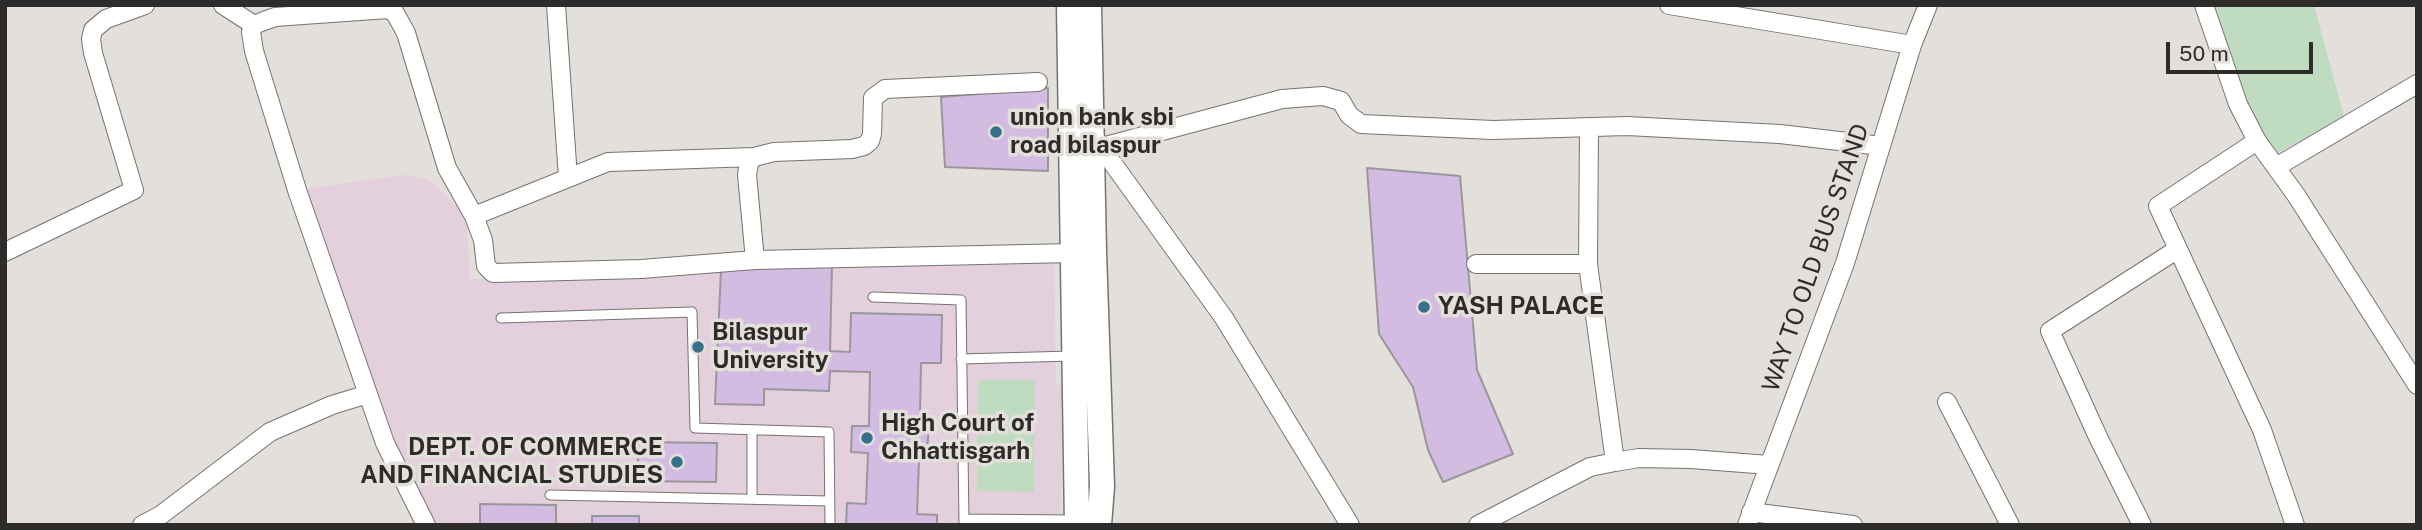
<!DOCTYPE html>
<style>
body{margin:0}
#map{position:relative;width:2422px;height:530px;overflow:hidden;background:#e3dfda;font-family:"Public Sans",sans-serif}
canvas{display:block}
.frame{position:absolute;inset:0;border:7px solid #2e2c2a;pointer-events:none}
.scale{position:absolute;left:2166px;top:42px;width:147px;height:32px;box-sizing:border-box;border:4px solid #2e2c2a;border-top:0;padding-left:9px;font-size:21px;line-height:24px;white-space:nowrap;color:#2e2c2a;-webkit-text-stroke:5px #e3dfda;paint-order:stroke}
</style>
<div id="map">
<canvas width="2422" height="530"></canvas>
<div class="frame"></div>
<div class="scale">50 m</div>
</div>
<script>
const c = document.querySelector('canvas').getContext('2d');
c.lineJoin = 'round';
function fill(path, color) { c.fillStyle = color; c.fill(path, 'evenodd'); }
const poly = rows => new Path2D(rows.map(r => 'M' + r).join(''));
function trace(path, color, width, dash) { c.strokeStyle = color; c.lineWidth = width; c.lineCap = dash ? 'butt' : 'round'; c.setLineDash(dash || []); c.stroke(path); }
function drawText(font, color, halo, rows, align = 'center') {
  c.font = font + ' "Public Sans",sans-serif'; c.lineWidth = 7; c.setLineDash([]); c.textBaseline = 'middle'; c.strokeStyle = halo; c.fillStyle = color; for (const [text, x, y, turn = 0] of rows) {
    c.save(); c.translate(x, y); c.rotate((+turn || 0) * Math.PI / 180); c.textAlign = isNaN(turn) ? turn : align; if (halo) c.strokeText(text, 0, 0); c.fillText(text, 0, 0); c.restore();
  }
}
fill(poly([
 [402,175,428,179,466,215,470,279,544,277,1054,253,1056,384,1064,384,1060,525,431,525,366,418,328,311,298,190]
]), '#e4cfdd');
fill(poly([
 [2210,5,2314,5,2344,117,2276,154,2257,141],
 [978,380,1035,380,1034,492,977,491]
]), '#bfdbc0');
const building = poly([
 [1048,88,1048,171,945,167,941,97,1048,88],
 [1367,168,1460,176,1477,370,1513,454,1443,482,1428,450,1413,387,1379,334,1367,168],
 [832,265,830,351,850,352,851,313,942,315,941,363,921,363,920,414,929,414,927,461,919,461,917,514,937,515,937,525,846,525,847,503,866,504,868,453,851,452,852,426,869,426,870,372,830,371,829,391,764,389,764,405,715,404,721,269,832,265],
 [638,442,717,443,716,482,638,481,638,442],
 [480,504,556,505,556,525,480,525,480,504],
 [592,516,639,516,639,525,592,525,592,516]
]);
fill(building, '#d3bce2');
trace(building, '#9a979c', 2);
const lane = poly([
 [873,297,961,300,964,525],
 [501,318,692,312,695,428,829,432,830,525],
 [961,359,1072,356],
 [550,495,830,501],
 [752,499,752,430],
 [964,519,1074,520]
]);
const street = poly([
 [223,5,254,25],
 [556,5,568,178],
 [1669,5,1912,45],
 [2204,5,2238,104,2257,141,2296,195,2417,385],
 [1589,127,1588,264,1615,462],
 [1096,140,1224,318,1350,525],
 [2257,141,2158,206,2262,430,2295,525],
 [1102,147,1282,99,1323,96,1341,101,1349,115,1361,124,1493,130,1627,126,1780,134,1881,146],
 [2276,167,2417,84],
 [474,216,608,162,754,157],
 [5,252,134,190,93,53,91,39,93,30,106,19,145,5],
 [755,260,747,175,749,163,754,157,774,152,852,149,864,146,870,141,872,134,873,98,885,89,1038,82],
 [1476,264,1588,264],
 [1947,402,2010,525],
 [1751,512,1853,525],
 [142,525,161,515,270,432,332,405,368,394],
 [426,525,385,443,297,190,254,51,251,32,254,25,264,21,275,17,388,9,395,13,406,33,447,168,474,216,483,240,486,266,493,273,641,269,755,260,1072,253],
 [1478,525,1590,467,1615,462,1639,458,1691,459,1769,465],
 [1747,525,1845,263,1912,45,1928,5],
 [2142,525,2098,437,2050,331,2178,249]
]);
const secondary = poly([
 [1069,5,1077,525],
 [1089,5,1094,252,1102,486,1099,525]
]);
trace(lane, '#77736f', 11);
trace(street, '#77736f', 20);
trace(secondary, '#77736f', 27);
trace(lane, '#fff', 9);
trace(street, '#fff', 18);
trace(secondary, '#fff', 24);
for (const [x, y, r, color] of [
 [996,132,7,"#37708a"],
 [1424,307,7,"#37708a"],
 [698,347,7,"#37708a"],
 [867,438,7,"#37708a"],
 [677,462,7,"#37708a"]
]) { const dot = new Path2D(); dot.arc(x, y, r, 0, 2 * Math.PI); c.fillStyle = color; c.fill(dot); trace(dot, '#e3dfda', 2.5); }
drawText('bold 24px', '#2e2c2a', '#e3dfda', [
 ["union bank sbi",1010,118],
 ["road bilaspur",1010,146],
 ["YASH PALACE",1438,307],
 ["Bilaspur",712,333],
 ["University",712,361],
 ["High Court of",881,424],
 ["Chhattisgarh",881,452],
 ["DEPT. OF COMMERCE",663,448,"right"],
 ["AND FINANCIAL STUDIES",663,476,"right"]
], 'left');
drawText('24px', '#2e2c2a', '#e3dfda', [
 ["WAY TO OLD BUS STAND",1816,258,-71]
]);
</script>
